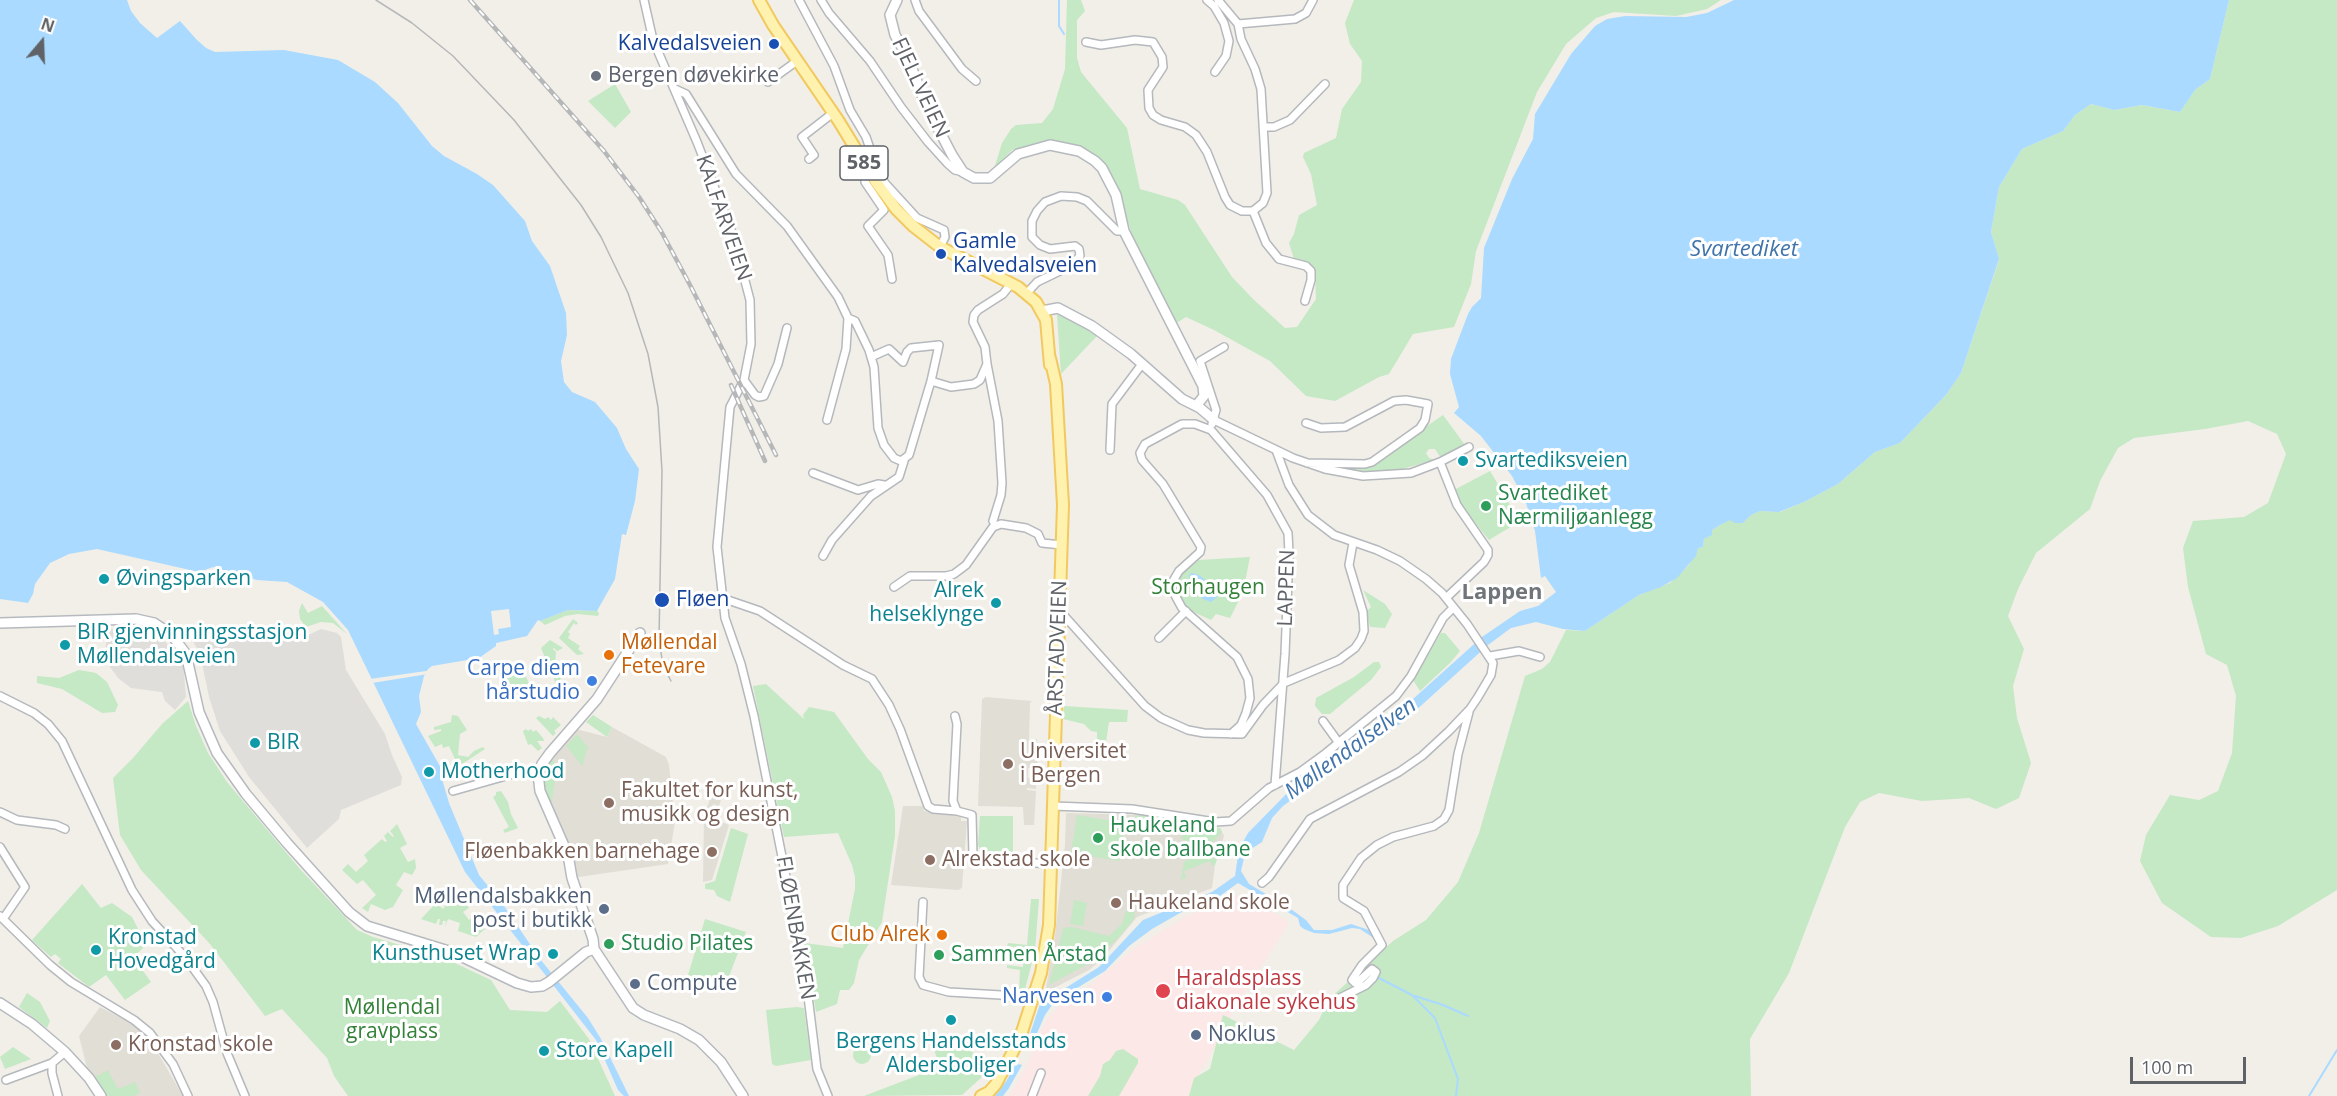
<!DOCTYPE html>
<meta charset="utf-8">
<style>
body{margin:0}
#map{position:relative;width:2337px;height:1096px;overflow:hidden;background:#f1efe8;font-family:"Open Sans",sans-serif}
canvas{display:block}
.north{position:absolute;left:12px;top:12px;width:60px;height:60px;-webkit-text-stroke:4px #fff;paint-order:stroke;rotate:19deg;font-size:16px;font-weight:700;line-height:24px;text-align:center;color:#5f6368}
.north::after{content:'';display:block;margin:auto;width:21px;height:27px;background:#5f6368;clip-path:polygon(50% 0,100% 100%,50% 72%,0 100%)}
.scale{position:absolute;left:2130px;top:1057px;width:116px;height:27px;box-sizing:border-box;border:3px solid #5f6368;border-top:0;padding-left:8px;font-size:18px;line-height:21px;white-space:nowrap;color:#5f6368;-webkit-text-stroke:4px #fff;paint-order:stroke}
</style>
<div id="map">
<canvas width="2337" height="1096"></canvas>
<div class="north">N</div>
<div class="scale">100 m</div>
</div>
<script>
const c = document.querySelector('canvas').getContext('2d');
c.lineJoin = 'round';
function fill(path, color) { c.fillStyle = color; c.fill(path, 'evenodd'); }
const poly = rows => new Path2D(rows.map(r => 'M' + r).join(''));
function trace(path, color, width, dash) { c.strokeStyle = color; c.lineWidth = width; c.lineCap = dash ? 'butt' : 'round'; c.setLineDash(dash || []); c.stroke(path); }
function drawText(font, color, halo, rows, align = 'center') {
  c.font = font + ' "Open Sans",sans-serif'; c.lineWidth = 6; c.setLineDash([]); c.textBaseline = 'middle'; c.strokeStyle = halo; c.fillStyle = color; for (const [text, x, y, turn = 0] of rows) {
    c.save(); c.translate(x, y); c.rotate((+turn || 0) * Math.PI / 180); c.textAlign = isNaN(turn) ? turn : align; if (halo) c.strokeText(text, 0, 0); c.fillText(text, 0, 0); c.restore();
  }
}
fill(poly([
 [198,628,207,629,208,636,227,630,244,630,300,639,321,629,337,633,341,637,346,670,385,734,392,755,402,777,401,785,341,810,339,819,307,848,249,777,220,731,209,697,200,654,188,632],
 [108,629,152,631,164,640,183,664,186,697,175,710,165,701,162,692,131,688,118,678,104,659]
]), '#e0deda');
fill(poly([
 [986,697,1032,701,1030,703,1029,739,1037,739,1037,750,1029,750,1028,752,1038,753,1037,769,1028,768,1028,778,1036,778,1036,789,1027,788,1027,790,1036,791,1034,825,1024,825,1023,807,978,806,982,699],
 [612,727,666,757,669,765,675,822,668,864,572,878,538,774,572,728,607,737],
 [711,796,721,800,719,806,713,804,709,817,729,825,712,880,703,882,704,816],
 [903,806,923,806,924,811,958,814,961,816,961,821,967,821,962,888,958,890,891,885],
 [1066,813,1139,815,1220,828,1224,836,1215,865,1212,888,1137,917,1102,959,1089,970,1048,991,1046,988,1055,935,1065,845],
 [100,1007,135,1025,159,1055,183,1096,107,1096,87,1068,79,1036]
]), '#e1ded6');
fill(poly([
 [1237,895,1279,915,1289,923,1241,998,1187,1096,1009,1096,1026,1067,1047,1019,1063,1003,1090,985,1135,948,1187,916]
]), '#fce8e6');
fill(poly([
 [1067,0,1081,0,1085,11,1077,20,1077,58,1081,72,1127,128,1140,189,1178,200,1185,205,1232,277,1253,299,1285,328,1297,327,1316,299,1315,273,1311,265,1294,259,1289,243,1294,234,1299,215,1317,205,1311,174,1303,157,1304,153,1336,138,1342,109,1361,82,1362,61,1350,44,1345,23,1354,0,1721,0,1707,9,1676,16,1614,12,1596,18,1566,44,1537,92,1476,251,1471,284,1454,327,1413,334,1389,374,1379,377,1335,401,1306,396,1270,361,1214,330,1186,317,1175,324,1133,237,1110,172,1088,151,1077,146,1051,140,1012,150,994,169,1002,143,1011,129,1016,125,1042,123,1053,109,1065,69],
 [2229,0,2337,0,2337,890,2278,926,2241,938,2211,937,2162,903,2140,861,2146,835,2170,795,2199,800,2218,791,2232,753,2236,696,2227,665,2206,654,2188,587,2183,548,2193,521,2244,517,2268,503,2286,454,2277,434,2248,421,2205,429,2134,438,2118,448,2100,481,2090,509,2036,553,2018,589,2008,616,2024,649,2013,686,2017,718,2031,763,2019,798,1996,809,1969,798,1922,801,1879,793,1860,802,1845,827,1789,973,1750,1039,1751,1096,1189,1096,1194,1078,1210,1069,1223,1015,1294,1050,1319,1020,1329,999,1393,941,1426,920,1458,882,1479,833,1525,676,1542,669,1550,662,1566,630,1585,631,1639,595,1670,583,1689,565,1698,548,1703,547,1704,539,1711,535,1712,530,1720,525,1730,519,1743,523,1751,515,1760,511,1780,512,1804,502,1838,484,1875,452,1900,443,1946,395,1961,373,1999,260,1991,232,1999,187,2022,149,2063,131,2075,115,2091,104,2114,110,2142,105,2180,112,2195,90,2210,79],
 [615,84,631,112,615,128,588,101],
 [1063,314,1098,335,1061,374,1057,315],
 [1443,415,1465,445,1441,458,1435,449,1429,449,1426,453,1429,458,1435,460,1391,472,1362,472,1324,465,1369,466],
 [1490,471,1508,501,1517,523,1489,540,1467,513,1454,490],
 [1250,557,1243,592,1230,618,1216,614,1211,620,1189,610,1183,603,1177,589,1178,578,1181,573,1199,560],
 [1363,590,1385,604,1392,614,1385,628,1370,627,1366,612,1371,607],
 [302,603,308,613,322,606,347,634,333,623,321,622,306,627,300,619,299,611],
 [568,610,597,611,599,613,598,616,578,614,565,616,545,625,540,621],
 [573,619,578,623,576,625,574,623,568,632,570,634,568,638,580,646,578,649,584,654,577,655,559,638],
 [1441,633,1445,633,1460,651,1450,663,1420,691,1413,680],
 [550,640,563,648,557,651,554,648,553,649,556,652,555,664,562,670,560,681,558,680,556,684,541,648],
 [1374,662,1379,662,1381,667,1371,680,1330,714,1322,714,1315,706,1316,698,1354,677],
 [503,666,521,667,529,683,522,688,511,685,498,670],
 [79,670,96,673,107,682,118,705,115,712,102,713,62,689,37,683,37,676,59,678],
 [766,684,804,719,803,715,809,707,834,712,868,759,881,772,892,797,895,811,895,836,882,922,859,960,854,983,849,990,840,990,837,1004,816,1012,804,943,843,948,855,889,855,877,852,865,838,833,784,837,753,686],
 [188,701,196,726,208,753,227,782,300,869,357,930,373,937,444,958,491,980,510,1010,547,1012,560,1001,589,1039,615,1096,348,1096,334,1076,327,1058,282,1009,265,1016,210,944,141,870,120,835,113,778,133,758,162,724],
 [1064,706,1128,710,1127,722,1109,722,1106,742,1097,740,1097,732,1091,731,1084,724,1063,719],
 [452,715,458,716,467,730,460,734,458,755,468,757,474,751,483,747,485,749,462,764,459,758,455,759,449,746,443,748,442,744,435,747,428,736,441,731,441,729,434,730,434,727,451,722],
 [593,715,612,727,607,737,586,722],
 [539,716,545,719,548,717,551,720,553,717,561,725,554,731,556,733,553,736,536,718],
 [526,729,528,731,531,729,533,732,536,730,543,738,544,741,537,741,542,748,538,751,531,744,528,745,523,731],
 [577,734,588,747,582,766,566,746],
 [552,758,557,768,551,807,543,780,545,768],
 [501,791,508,802,511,814,518,828,505,833,503,830,509,827,493,797,496,795,496,792],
 [1077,815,1125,823,1119,861,1071,853],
 [1139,815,1220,828,1222,832,1210,845,1183,840,1179,830,1163,827,1163,823,1150,823,1144,827,1145,833,1139,831,1135,821,1135,817],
 [980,816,1013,816,1013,855,982,854,978,845],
 [397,824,407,844,400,848,408,862,415,859,416,868,412,875,404,872,396,885,403,890,393,907,385,910,371,904,368,912,362,908,376,895,363,880,357,884,342,870,348,864,356,872,368,861,364,855,382,839,385,842,387,841,384,836,388,832,393,837,394,836,390,831],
 [731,828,748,834,730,902,717,896,714,890,705,889,705,884,715,881],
 [1207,850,1219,853,1215,865,1212,866,1210,861,1184,871,1186,877,1181,880,1184,862],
 [82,884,101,908,112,903,132,917,141,935,143,948,133,957,151,982,125,1000,106,975,89,987,58,963,61,959,55,954,51,957,32,940],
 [452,888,469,908,463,912,469,920,475,916,485,929,476,937,458,931,460,923,448,919,445,927,446,921,443,921,442,925,439,925,440,919,438,919,436,924,421,919,436,903,443,909,448,902,442,896,448,900,445,895,447,893,451,895,452,893,449,891],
 [1031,899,1039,899,1035,951,1024,993,1021,995,1011,993,1012,990,1019,990,1020,970,1007,968,1007,965,1023,967,1024,948,1007,946,1008,943,1027,945],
 [1074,900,1087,903,1083,926,1070,924],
 [1126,911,1135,912,1134,919,1119,937,1095,960,1049,985,1063,928,1072,927,1109,936,1122,924],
 [705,919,746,932,724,989,688,975],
 [27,993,40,1002,50,1021,47,1028,19,1007],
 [797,1007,804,1008,811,1060,776,1066,772,1064,766,1010],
 [936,1035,974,1053,985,1066,981,1078,962,1095,864,1096,940,1067,932,1044,933,1037],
 '853 1055a9 9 0 1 1 18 0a9 9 0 1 1-18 0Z',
 [13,1047,31,1059,5,1069,0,1057],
 [1123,1049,1138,1059,1138,1063,1119,1096,1088,1096,1100,1076,1103,1064,1110,1060,1116,1051],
 [108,1070,118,1089,135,1082,140,1093,134,1096,107,1096,95,1077]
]), '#c5e8c5');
fill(poly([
 [0,0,127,0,131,11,140,23,157,38,180,21,197,40,206,48,215,52,284,50,338,60,375,82,398,103,432,146,444,156,477,174,493,185,525,221,532,241,550,266,566,313,567,335,561,361,564,382,572,392,595,402,617,428,626,449,639,469,635,501,626,535,622,534,615,579,597,611,568,610,540,621,538,620,527,636,496,643,496,646,479,658,432,666,428,669,424,676,419,696,421,712,416,724,441,768,440,772,449,803,479,875,502,903,540,959,588,1018,601,1039,629,1096,624,1096,618,1090,596,1040,465,872,348,630,323,602,287,582,257,580,213,567,199,572,97,549,69,554,50,563,35,584,33,594,28,603,0,599],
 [1734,0,2229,0,2210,79,2195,90,2180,112,2142,105,2114,110,2091,104,2075,115,2063,131,2022,149,1999,187,1991,232,1999,259,1961,373,1946,395,1900,443,1875,452,1838,484,1804,502,1779,512,1760,511,1751,515,1743,523,1735,523,1730,520,1720,525,1712,530,1712,535,1704,539,1703,547,1698,548,1696,556,1677,578,1661,587,1639,595,1585,631,1563,629,1536,622,1511,628,1488,645,1403,722,1307,784,1301,793,1283,806,1272,818,1262,842,1251,849,1244,858,1241,871,1249,884,1288,907,1306,920,1314,930,1332,930,1351,924,1369,930,1379,945,1372,937,1360,929,1352,928,1329,934,1314,933,1304,929,1300,926,1298,918,1238,883,1217,898,1180,913,1152,929,1129,946,1105,971,1054,1002,1045,1015,1027,1056,1009,1088,1003,1096,995,1096,1007,1080,1028,1040,1040,1004,1099,967,1143,920,1212,892,1235,876,1239,849,1248,833,1295,785,1394,716,1482,637,1520,611,1538,606,1556,592,1545,576,1541,578,1535,531,1526,503,1512,476,1481,436,1454,413,1459,407,1450,374,1451,359,1468,314,1472,307,1481,298,1484,248,1512,179,1533,139,1535,114,1571,54,1595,26,1607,19,1625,16,1686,17,1707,13],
 [1191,573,1199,575,1219,591,1219,595,1211,602,1203,599,1196,593,1189,576]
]), '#aadaff');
fill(poly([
 [509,609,511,627,498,629,499,634,494,635,491,611],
 [433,670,428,674,372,683,370,679],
 [1028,1036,1037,1040,1030,1058,1025,1066,1019,1064,1014,1067]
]), '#f1efe8');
trace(poly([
 [1059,0,1059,26,1064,34],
 [1377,977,1412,995,1435,1018,1458,1079,1456,1096],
 [1415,996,1443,1005,1468,1016],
 [2309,1096,2337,1050]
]), '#aadaff', 2);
const street = poly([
 [644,0,653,40,697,142,733,235,750,300,751,344,744,380,730,407,717,547,725,618,741,664,754,716,805,972,817,1069,828,1096],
 [799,0,834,66,850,110,866,137,877,169,885,183,917,218,944,230,945,237,940,247],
 [821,0,829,13,870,61,901,107,928,142,947,163,955,170,963,172],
 [915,0,919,11,962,69,976,81],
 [1207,0,1214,6,1224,23,1229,41,1226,56,1215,72],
 [1238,24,1295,19,1306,13,1313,0],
 [1086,42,1101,45,1135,40,1153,42,1162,57,1163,67,1148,90,1149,108,1153,115,1161,120,1185,127,1196,135,1207,152,1225,197,1230,205,1242,211,1253,211,1263,203,1267,193,1261,89,1255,69,1241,39,1238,24,1218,0],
 [768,82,797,61],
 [675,89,686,94,736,174,787,226,838,297,848,318,855,321,869,350,874,367,878,428,884,445,894,458,901,461,909,455,931,381,951,387,974,384,980,380,987,364],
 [1263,127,1274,127,1290,120,1325,84],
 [809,159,814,155,802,137,833,113],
 [871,174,865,178,865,182,884,210,868,226,888,255,892,279],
 [1253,211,1266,243,1279,259,1306,266,1311,271,1311,280,1305,301],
 [1027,293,1037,282,1070,266,1080,256,1079,249,1075,246,1050,249,1040,245,1032,237,1032,221,1037,211,1045,202,1061,196,1077,197,1087,201,1117,231,1124,231],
 [871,357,889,349,903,362,907,352,911,348,939,345,931,381],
 [744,380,755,395,759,397,764,396,778,364,787,328],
 [827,420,846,349,848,318],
 [1214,420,1293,458,1325,469,1363,476,1411,473,1440,462,1469,447],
 [1306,423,1321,428,1345,427,1394,401,1406,400,1428,404,1425,420,1420,428,1372,462,1365,464,1307,463],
 [1212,424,1216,410,1200,361,1224,347],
 [1110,450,1112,404,1142,364],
 [1440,462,1457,505,1488,550,1488,555,1484,562,1446,598],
 [813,473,858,490,878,484,884,485],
 [993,521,1001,495,1002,483,998,421,987,364,985,347,973,322,974,315,978,310,1003,294,1011,284],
 [823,556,832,540,871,496,899,477,904,461],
 [894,587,910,576,946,576,954,574,966,565,993,527,1001,524,1026,528,1038,534,1042,543,1062,545],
 [722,598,760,611,843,665,872,679,889,705,900,729,928,806,933,809,957,811],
 [1060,611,1145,706,1161,718,1188,730,1204,733,1242,734,1263,705,1284,683,1339,660,1355,648,1361,639,1364,631,1363,612,1349,565,1353,543],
 [1159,638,1186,611],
 [1490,656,1519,651,1540,657],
 [0,696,34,713,48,724,62,741,132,890,152,921,185,957,206,986,213,1002,227,1053,245,1096],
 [955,716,957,724,953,801,957,811,972,815,973,856,975,859,1051,864],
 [1323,721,1339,743],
 [1231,734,1241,725,1246,713,1250,698,1248,679,1237,657,1182,608,1176,597,1172,589,1173,581,1179,571,1200,552,1201,547,1163,484,1142,460,1140,453,1145,444,1182,424,1195,424,1211,430,1267,495,1288,533,1289,553,1285,654,1275,785],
 [453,791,520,772,538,774],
 [1053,806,1132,809,1215,822,1231,821,1269,788,1300,772,1326,753,1396,696,1411,676,1443,618,1453,608],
 [0,812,17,820,56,825,65,829],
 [0,847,25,887,3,919],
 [1262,883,1269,877,1310,819,1399,772,1422,756,1449,731,1470,709,1478,697,1491,675,1493,663,1467,624,1442,593,1426,579,1400,561,1377,550,1334,535,1308,515,1289,485,1276,450],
 [923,902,919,977,923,985,949,992,1001,995,1033,1002],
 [0,916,50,965,71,982,134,1020,150,1033,173,1064,188,1096],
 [1324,1006,1366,985,1373,978,1376,972,1372,969,1359,981,1355,983,1352,980,1362,965,1382,945,1364,911,1343,898,1343,885,1361,858,1377,845,1393,837,1434,826,1444,819,1449,810,1458,754,1469,712],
 [52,1063,52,1073,58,1096],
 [6,1080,52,1063,65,1052],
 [1032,1096,1041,1073]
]);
const secondary = poly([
 [897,0,890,15,895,35,907,56,926,105,952,155,963,172,974,178,990,178,1018,154,1050,145,1079,151,1095,161,1102,168,1116,195,1124,231,1203,386,1204,396,1196,406],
 [1042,311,1058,308,1092,326,1131,354,1182,399,1200,408,1214,420],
 [0,623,136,619,154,623,171,634,186,654,199,712,217,753,246,794,287,843,349,912,367,926,452,952,517,983,531,987,542,986,549,982,586,952,594,949],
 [594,949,593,939,572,878,568,855,540,791,538,774,542,764,550,753,597,699,640,633],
 [594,949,633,1008,644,1015,680,1029,699,1040,721,1062,743,1096],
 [0,1003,32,1024,65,1052,89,1078,101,1096]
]);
const primary = poly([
 [759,0,773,25,838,120,876,182,896,209,913,226,940,247,1018,287,1036,302,1046,320,1050,365],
 [981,1096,989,1092,996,1084,1020,1038,1041,973,1049,925,1063,505,1056,384,1050,358]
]);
trace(street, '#b5b8bc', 10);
trace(secondary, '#b6babf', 12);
trace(primary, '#f2c960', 14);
trace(street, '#fff', 7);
trace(secondary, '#fff', 9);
trace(primary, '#fff2af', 10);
trace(poly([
 [376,0,412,23,453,56,514,120,581,205,601,237,628,293,648,354,658,407,662,471,659,640,663,665,671,681]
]), '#b6b7b8', 1.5);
const rail = poly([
 [470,0,604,151,639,197,661,231,690,285,776,455],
 [731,385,765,461]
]);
trace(rail, '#b6b7b8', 4.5);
trace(rail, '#fff', 2, [7]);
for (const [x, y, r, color] of [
 [774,44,6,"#1a4fb4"],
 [596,76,6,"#6b7280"],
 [941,254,6,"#1a4fb4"],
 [1463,461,6,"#0f9aa8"],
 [1486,506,6,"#2e9e5b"],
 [104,579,6,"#0f9aa8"],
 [662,600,8,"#1a4fb4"],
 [996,603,6,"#0f9aa8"],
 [65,645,6,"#0f9aa8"],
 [609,655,6,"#e8710a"],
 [592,681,6,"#3f7fe0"],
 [255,743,6,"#0f9aa8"],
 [1008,764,6,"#8d6e63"],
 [429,772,6,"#0f9aa8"],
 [609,803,6,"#8d6e63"],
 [1098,838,6,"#2e9e5b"],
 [712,852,6,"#8d6e63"],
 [930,860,6,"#8d6e63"],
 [1116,903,6,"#8d6e63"],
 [604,909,6,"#5c6f8a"],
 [942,935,6,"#e8710a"],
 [609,944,6,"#2e9e5b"],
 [96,950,6,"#0f9aa8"],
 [553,954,6,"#0f9aa8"],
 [939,955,6,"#2e9e5b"],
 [635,984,6,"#5c6f8a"],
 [1163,991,8,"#e0444e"],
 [1107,997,6,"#3f7fe0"],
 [951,1020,6,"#0f9aa8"],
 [1196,1035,6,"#5c6f8a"],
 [116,1045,6,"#8d6e63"],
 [544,1051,6,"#0f9aa8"]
]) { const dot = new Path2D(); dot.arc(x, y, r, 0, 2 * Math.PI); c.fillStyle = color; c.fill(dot); trace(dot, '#fff', 2); }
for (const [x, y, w] of [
 [864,163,48]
]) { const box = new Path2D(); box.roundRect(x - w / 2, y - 17, w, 34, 4.5); c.fillStyle = '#fff'; c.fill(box); trace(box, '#5f6368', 1.5); }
drawText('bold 20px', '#5f6368', null, [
 ["585",864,163]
]);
drawText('21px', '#164399', '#fff', [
 ["Kalvedalsveien",762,44,"right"],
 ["Gamle",953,242],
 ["Kalvedalsveien",953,266],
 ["Fløen",676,600]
], 'left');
drawText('21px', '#5b616d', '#fff', [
 ["Bergen døvekirke",608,76]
], 'left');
drawText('21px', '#5f6368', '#fff', [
 ["FJELLVEIEN",920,88,65],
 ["KALFARVEIEN",723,218,71],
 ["LAPPEN",1287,588,-88],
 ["ÅRSTADVEIEN",1058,648,-88],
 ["FLØENBAKKEN",795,928,80]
]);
drawText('21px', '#0d838f', '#fff', [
 ["Svartediksveien",1475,461],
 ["Øvingsparken",116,579],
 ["Alrek",984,591,"right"],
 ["helseklynge",984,615,"right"],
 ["BIR gjenvinningsstasjon",77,633],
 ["Møllendalsveien",77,657],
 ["BIR",267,743],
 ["Motherhood",441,772],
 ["Kronstad",108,938],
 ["Hovedgård",108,962],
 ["Kunsthuset Wrap",541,954,"right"],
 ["Bergens Handelsstands",951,1042,"center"],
 ["Aldersboliger",951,1066,"center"],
 ["Store Kapell",556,1051]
], 'left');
drawText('21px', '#27864d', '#fff', [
 ["Svartediket",1498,494],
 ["Nærmiljøanlegg",1498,518],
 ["Haukeland",1110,826],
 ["skole ballbane",1110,850],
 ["Studio Pilates",621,944],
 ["Sammen Årstad",951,955]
], 'left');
drawText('21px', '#348238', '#fff', [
 ["Storhaugen",1208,588],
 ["Møllendal",392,1008],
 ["gravplass",392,1032]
]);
drawText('21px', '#c56008', '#fff', [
 ["Møllendal",621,643],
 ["Fetevare",621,667],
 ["Club Alrek",930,935,"right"]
], 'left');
drawText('21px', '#366cbe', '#fff', [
 ["Carpe diem",580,669],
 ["hårstudio",580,693],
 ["Narvesen",1095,997]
], 'right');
drawText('21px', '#785e54', '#fff', [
 ["Universitet",1020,752],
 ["i Bergen",1020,776],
 ["Fakultet for kunst,",621,791],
 ["musikk og design",621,815],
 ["Fløenbakken barnehage",700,852,"right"],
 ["Alrekstad skole",942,860],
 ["Haukeland skole",1128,903],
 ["Kronstad skole",128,1045]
], 'left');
drawText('21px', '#4e5e75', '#fff', [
 ["Møllendalsbakken",592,897,"right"],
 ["post i butikk",592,921,"right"],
 ["Compute",647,984],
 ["Noklus",1208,1035]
], 'left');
drawText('21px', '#be3a42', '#fff', [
 ["Haraldsplass",1176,979],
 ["diakonale sykehus",1176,1003]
], 'left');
drawText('italic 22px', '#4174aa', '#fff', [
 ["Svartediket",1744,250],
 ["Møllendalselven",1351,749,-36]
]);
drawText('bold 22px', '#70757a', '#fff', [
 ["Lappen",1502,593]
]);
</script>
